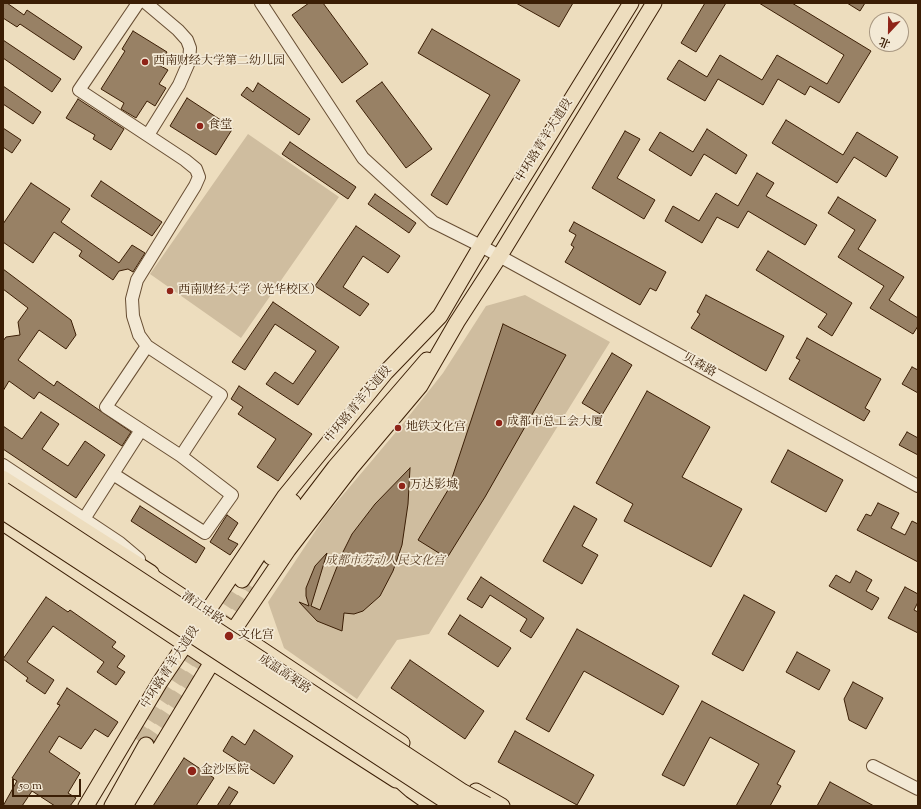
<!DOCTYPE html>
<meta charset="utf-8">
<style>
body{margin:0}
#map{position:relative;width:921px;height:809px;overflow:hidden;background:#edddbe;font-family:"Sorts Mill Goudy","Noto Serif SC",serif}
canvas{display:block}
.frame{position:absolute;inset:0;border:4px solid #3b1e05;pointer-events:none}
.north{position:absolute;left:869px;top:12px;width:40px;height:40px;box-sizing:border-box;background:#f3e9d5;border:1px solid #a99882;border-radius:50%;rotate:202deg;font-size:11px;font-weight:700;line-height:16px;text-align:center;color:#3b1e05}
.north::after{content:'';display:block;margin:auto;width:14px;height:18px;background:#8f2418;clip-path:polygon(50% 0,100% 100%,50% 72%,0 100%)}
.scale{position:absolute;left:12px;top:779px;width:69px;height:18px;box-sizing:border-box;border:2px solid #3b1e05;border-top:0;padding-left:5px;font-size:12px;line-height:14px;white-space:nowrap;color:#3b1e05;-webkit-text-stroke:3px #f3e9d5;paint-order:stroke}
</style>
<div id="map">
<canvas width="921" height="809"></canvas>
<div class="frame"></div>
<div class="north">北</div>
<div class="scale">50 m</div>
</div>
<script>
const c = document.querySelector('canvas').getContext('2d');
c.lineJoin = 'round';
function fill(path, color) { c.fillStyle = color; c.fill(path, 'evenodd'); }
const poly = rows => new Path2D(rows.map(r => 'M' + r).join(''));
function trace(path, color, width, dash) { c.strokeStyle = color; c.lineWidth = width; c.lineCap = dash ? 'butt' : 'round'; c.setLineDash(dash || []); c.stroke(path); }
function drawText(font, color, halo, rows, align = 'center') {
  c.font = font + ' "Sorts Mill Goudy","Noto Serif SC",serif'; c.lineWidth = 3.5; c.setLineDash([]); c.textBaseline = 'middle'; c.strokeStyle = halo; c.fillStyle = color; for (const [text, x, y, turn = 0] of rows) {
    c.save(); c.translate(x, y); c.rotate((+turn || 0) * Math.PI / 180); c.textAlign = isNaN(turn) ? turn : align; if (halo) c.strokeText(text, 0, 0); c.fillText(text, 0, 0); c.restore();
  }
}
fill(poly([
 [248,134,339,197,241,338,150,274],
 [525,295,610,342,429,634,397,640,357,699,284,648,268,602,326,515,401,426,443,373,486,306]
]), '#cfbd9f');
const building = poly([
 [3,3,7,3,24,15,27,10,82,47,74,60,20,24,17,27,3,18,3,3],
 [309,3,323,3,368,64,342,83,292,15,309,3],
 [516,3,573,3,559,27,516,3],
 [705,3,726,3,696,52,681,43,705,3],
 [759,3,792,3,871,51,839,103,810,86,805,95,778,79,763,105,718,79,705,101,667,79,679,60,707,77,720,55,762,80,777,55,827,84,844,55,759,3],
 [847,3,865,3,860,11,847,3],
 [432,29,520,80,447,205,431,195,490,95,418,53,432,29],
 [133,31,167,52,159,65,168,70,159,84,166,88,155,106,147,101,136,118,121,109,124,103,101,89,125,51,122,49,133,31],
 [3,40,61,79,52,92,3,58,3,40],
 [382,82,432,149,406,168,356,101,382,82],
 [258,83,310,119,299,135,241,95,247,87,253,92,258,83],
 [3,86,41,112,33,124,3,104,3,86],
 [187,98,233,128,216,155,170,126,187,98],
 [78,99,124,129,111,150,93,139,95,135,66,118,78,99],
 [786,120,843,155,857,132,898,157,886,177,854,157,837,183,772,143,786,120],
 [3,128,21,140,12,153,3,147,3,128],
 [707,129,747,155,736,174,704,154,691,176,649,150,660,132,693,152,707,129],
 [625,131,640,139,617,178,655,200,644,219,592,188,625,131],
 [290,142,356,187,348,199,282,154,290,142],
 [757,173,774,183,766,196,817,225,805,245,748,211,738,228,717,217,702,243,665,221,673,206,699,221,716,193,738,206,757,173],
 [101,181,162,222,152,236,91,196,101,181],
 [31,183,70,209,61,222,119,263,132,245,145,253,133,272,128,269,119,271,113,280,79,256,82,251,54,232,33,263,3,242,3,224,31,183],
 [375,194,416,223,409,233,368,204,375,194],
 [838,197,876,220,858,249,904,277,889,300,918,318,918,326,913,334,870,308,884,286,838,257,855,230,828,213,838,197],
 [574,222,666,272,656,291,650,288,640,305,565,262,574,247,571,245,576,235,569,231,574,222],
 [356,226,400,256,388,273,363,256,343,287,369,304,360,316,315,286,356,226],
 [768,251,852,303,832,336,818,327,827,314,756,270,768,251],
 [3,269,71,320,76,335,66,349,39,330,18,360,54,386,57,381,131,432,122,446,39,392,34,399,9,381,3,391,3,341,6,337,20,335,18,322,28,308,3,289,3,269],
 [706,295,784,336,766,371,691,328,700,314,697,312,706,295],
 [273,302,339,347,298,405,266,384,275,372,293,384,316,351,275,324,245,370,232,362,273,302],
 [503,324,566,355,485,497,447,558,418,540,448,490,503,324],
 [807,338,881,379,865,408,870,411,864,421,789,379,800,360,796,358,807,338],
 [612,353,632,365,602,415,582,403,612,353],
 [912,367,918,370,918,393,902,384,912,367],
 [239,386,312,434,278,481,257,467,276,439,238,414,243,407,231,399,239,386],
 [647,391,710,427,682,477,742,509,711,567,624,521,633,504,596,483,647,391],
 [41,412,59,424,42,449,68,466,85,441,105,455,76,498,3,449,3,426,22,439,41,412],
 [907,432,918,438,918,455,899,445,907,432],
 [788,450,843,480,826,512,771,482,788,450],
 [410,468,408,504,402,545,393,571,380,596,363,611,354,614,344,613,342,631,317,621,299,602,309,606,306,596,306,588,315,566,327,553,311,606,320,610,342,554,352,534,375,504,410,468],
 [878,503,899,513,891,528,905,535,912,521,918,524,918,562,857,530,866,514,871,516,878,503],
 [140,506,205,548,196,563,131,521,140,506],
 [574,506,597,519,582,546,598,555,582,584,543,561,574,506],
 [227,515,238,523,228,539,238,544,230,555,210,542,227,515],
 [856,571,872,580,866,591,879,598,872,610,829,586,836,575,850,583,856,571],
 [481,577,544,618,531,638,520,631,527,619,490,595,482,608,467,599,481,577],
 [905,587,918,594,918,602,914,610,918,612,918,633,888,618,905,587],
 [744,595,775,612,743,671,712,654,744,595],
 [46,597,68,612,70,610,116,642,112,647,125,656,117,667,125,672,116,685,97,672,104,662,53,626,27,662,54,680,45,694,26,681,28,678,3,659,46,597],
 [460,615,511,648,498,667,448,634,460,615],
 [577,629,679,686,663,715,584,671,549,732,526,719,577,629],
 [797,652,830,670,819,690,786,672,797,652],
 [410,660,484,711,465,739,391,688,410,660],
 [853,682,883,698,866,729,849,720,844,699,853,682],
 [67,688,118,722,108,737,95,729,81,749,59,736,49,752,80,773,68,793,76,798,70,806,55,806,32,791,22,806,3,806,17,781,12,778,60,705,57,704,67,688],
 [702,701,795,751,777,784,781,786,770,806,736,806,759,764,710,737,684,786,662,775,702,701],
 [254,730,293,756,274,784,223,751,232,736,245,745,254,730],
 [515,731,594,775,577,805,498,762,515,731],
 [184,758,214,778,196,806,153,806,184,758],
 [830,782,874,806,817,806,830,782],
 [229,787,238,792,229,806,217,806,229,787]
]);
fill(building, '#988165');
trace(building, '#3b1e05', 1);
trace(poly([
 [136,739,242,580],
 [146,745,252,587]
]), '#c9b799', 15, [15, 8]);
const minor = poly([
 [138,3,79,90,185,160,196,169,199,177,195,186,137,280,132,299,133,316,139,335,147,346],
 [146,3,178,30,187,40,190,48,189,62,179,85,148,135],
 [261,3,363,158,433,222,481,246,918,486],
 [3,465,120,543,139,559],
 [113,474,205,533,232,495,181,456,106,407,147,346,221,395,181,456],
 [84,519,141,430],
 [873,766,918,789]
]);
const major = poly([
 [3,523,212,662,396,780],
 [271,557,306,505,335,467,427,360],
 [141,569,402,743],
 [242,580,293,502],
 [476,791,502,806],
 [86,806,160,682,285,496,386,372,440,316,481,246,631,3],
 [112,806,146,745],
 [125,806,212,662,288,550,351,468,420,386,457,322,499,257,654,3]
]);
const highway = poly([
 [3,480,150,574],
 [388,768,412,789,436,806]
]);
trace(minor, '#684e33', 14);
trace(major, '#3b1e05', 17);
trace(highway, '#3b1e05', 20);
trace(minor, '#f3e9d5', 12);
trace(major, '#edddbe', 15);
trace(highway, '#edddbe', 18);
const highwayBridge = poly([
 [3,491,462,793,486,806],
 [3,510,456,806]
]);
trace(highwayBridge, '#3b1e05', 20, []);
trace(highwayBridge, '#edddbe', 18);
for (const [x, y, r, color] of [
 [145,62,4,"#8f2418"],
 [200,126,4,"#8f2418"],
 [170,291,4,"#8f2418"],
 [499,423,4,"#8f2418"],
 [398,428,4,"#8f2418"],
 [402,486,4,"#8f2418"],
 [229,636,5,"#8f2418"],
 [192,771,5,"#8f2418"]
]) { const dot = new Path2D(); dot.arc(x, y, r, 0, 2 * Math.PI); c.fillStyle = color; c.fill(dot); trace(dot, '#f3e9d5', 1.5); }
drawText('12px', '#3b1e05', '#f3e9d5', [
 ["西南财经大学第二幼儿园",153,62],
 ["食堂",208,126],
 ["西南财经大学（光华校区）",178,291],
 ["成都市总工会大厦",507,423],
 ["地铁文化宫",406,428],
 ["万达影城",410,486],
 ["文化宫",238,636],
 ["金沙医院",201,771]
], 'left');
drawText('12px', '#3b1e05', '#f3e9d5', [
 ["中环路青羊大道段",545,141,-58],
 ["贝森路",699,366,29],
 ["中环路青羊大道段",359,405,-50],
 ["清江中路",202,609,34],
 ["中环路青羊大道段",171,668,-57],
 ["成温高架路",284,675,34]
]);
drawText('italic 12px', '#60462c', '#f3e9d5', [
 ["成都市劳动人民文化宫",385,562]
]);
</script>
